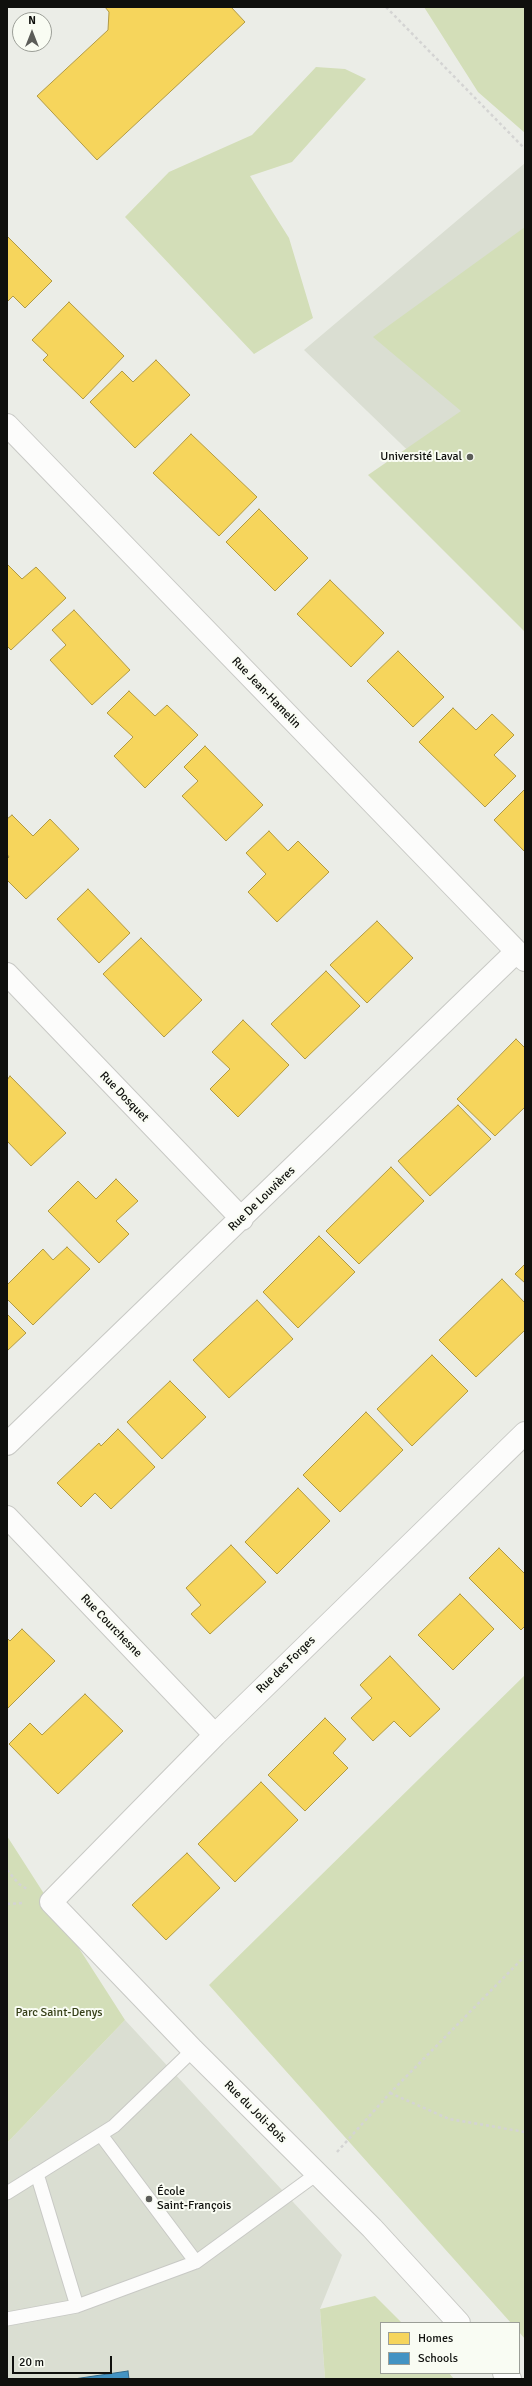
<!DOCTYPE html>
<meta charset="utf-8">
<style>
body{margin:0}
#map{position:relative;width:532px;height:2386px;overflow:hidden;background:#ebede7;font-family:Signika,sans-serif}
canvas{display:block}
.frame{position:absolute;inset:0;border:8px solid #0f100d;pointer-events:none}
.legend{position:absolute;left:380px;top:2322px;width:140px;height:52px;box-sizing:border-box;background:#f9fcf3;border:1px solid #9b9e97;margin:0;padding:5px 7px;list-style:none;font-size:12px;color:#0f100d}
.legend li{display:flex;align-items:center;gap:8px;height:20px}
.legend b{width:20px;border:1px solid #9b9e97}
.north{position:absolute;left:12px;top:12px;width:40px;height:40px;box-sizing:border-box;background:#f9fcf3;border:1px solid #9b9e97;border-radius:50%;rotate:0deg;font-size:11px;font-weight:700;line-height:16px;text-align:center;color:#0f100d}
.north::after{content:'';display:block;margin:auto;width:14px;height:18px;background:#5c5d59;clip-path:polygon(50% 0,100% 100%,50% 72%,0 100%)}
.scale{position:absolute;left:12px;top:2356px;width:100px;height:18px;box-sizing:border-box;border:2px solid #0f100d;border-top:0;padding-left:5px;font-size:12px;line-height:14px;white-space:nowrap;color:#0f100d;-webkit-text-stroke:3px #f9fcf3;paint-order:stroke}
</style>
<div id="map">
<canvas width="532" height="2386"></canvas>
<div class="frame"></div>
<ul class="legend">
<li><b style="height:11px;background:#f6d55c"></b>Homes</li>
<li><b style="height:11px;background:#4393c3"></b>Schools</li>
</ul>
<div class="north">N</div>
<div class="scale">20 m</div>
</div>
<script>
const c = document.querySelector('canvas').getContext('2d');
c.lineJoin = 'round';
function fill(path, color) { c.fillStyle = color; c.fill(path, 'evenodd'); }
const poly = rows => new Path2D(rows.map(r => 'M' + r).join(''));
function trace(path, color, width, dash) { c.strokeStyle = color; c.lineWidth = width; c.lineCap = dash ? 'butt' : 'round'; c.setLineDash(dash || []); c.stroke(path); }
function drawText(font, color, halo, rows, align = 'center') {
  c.font = font + ' Signika,sans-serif'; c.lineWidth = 4; c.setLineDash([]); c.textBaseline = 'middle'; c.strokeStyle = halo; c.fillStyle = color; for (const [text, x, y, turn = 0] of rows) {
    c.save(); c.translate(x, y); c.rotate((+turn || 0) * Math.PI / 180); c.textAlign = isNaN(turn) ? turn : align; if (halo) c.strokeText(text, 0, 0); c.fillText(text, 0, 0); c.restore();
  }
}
fill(poly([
 [525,163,525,564,304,350],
 [125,2020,342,2255,320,2309,325,2379,7,2379,7,2143]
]), '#daded2');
fill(poly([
 [424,7,525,7,525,133,478,92],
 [316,67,345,69,366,79,292,162,250,176,289,238,313,318,254,354,125,217,169,172,252,135],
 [525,227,525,632,368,475,461,411,373,337],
 [525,1675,525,2339,519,2332,519,2323,511,2323,209,1985],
 [7,1836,125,2020,7,2143],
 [375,2296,402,2323,381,2323,381,2373,449,2373,454,2379,325,2379,320,2309]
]), '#d3deb8');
const homes = poly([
 [105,7,231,7,245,22,97,160,37,96,108,30,109,12,105,7],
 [7,236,52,281,25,308,13,296,7,302,7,236],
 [69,302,124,356,83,399,43,360,48,355,32,340,69,302],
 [156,360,190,395,135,448,90,402,122,371,133,382,156,360],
 [191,434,257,497,219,536,153,473,191,434],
 [259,509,308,558,275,591,226,542,259,509],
 [7,564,22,579,36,567,66,598,11,650,7,646,7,564],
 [330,580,384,633,351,667,297,614,330,580],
 [74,610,130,670,92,705,50,660,66,645,52,630,74,610],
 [398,651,444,697,413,727,367,681,398,651],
 [129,691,155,716,167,705,198,735,145,788,114,756,133,737,107,713,129,691],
 [453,708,476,730,492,714,514,735,494,755,516,776,485,807,419,742,453,708],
 [205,746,263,805,226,841,182,796,198,781,184,767,205,746],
 [525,789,525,852,494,820,525,789],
 [12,815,33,836,50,819,79,849,26,899,7,880,7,859,9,857,7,854,7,819,12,815],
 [269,831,288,851,298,841,329,872,277,922,248,892,266,874,246,853,269,831],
 [88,889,130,933,99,963,57,919,88,889],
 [377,921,413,958,367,1003,330,965,377,921],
 [141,938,202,1000,164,1037,103,974,141,938],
 [326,971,360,1006,305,1059,271,1024,326,971],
 [243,1020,289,1065,238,1117,210,1089,230,1069,212,1052,243,1020],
 [516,1039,525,1048,525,1107,495,1136,457,1099,516,1039],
 [10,1076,66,1133,31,1166,7,1141,7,1080,10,1076],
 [458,1105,491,1139,430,1196,398,1161,458,1105],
 [391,1167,424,1201,359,1264,326,1231,391,1167],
 [116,1179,138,1201,116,1221,129,1234,99,1263,48,1211,78,1181,96,1199,116,1179],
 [319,1236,355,1272,298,1328,263,1292,319,1236],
 [67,1247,90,1269,33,1325,7,1299,7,1285,43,1249,53,1260,67,1247],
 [525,1264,525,1283,515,1274,525,1264],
 [502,1279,525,1303,525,1330,476,1377,439,1340,502,1279],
 [257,1300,293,1339,229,1398,193,1360,257,1300],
 [7,1314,26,1333,7,1351,7,1314],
 [432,1355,468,1391,412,1446,377,1409,432,1355],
 [170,1381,206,1417,162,1459,127,1422,170,1381],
 [366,1412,403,1450,340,1512,303,1475,366,1412],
 [118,1429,155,1467,111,1509,95,1493,81,1507,57,1483,99,1443,101,1446,118,1429],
 [298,1488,330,1521,277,1574,245,1542,298,1488],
 [231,1545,266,1582,210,1634,191,1614,201,1605,186,1588,231,1545],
 [499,1548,525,1574,525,1626,521,1630,469,1578,499,1548],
 [460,1594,494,1629,453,1670,418,1635,460,1594],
 [22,1629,55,1661,7,1709,7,1638,10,1641,22,1629],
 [390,1656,440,1709,410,1737,394,1721,373,1741,351,1718,372,1698,360,1685,390,1656],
 [85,1694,123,1731,58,1794,9,1744,30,1723,42,1735,85,1694],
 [325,1718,346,1739,333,1753,348,1768,305,1811,268,1775,325,1718],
 [261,1782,298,1820,235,1882,198,1844,261,1782],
 [187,1853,220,1888,166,1940,132,1905,187,1853]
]);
fill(homes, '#f6d55c');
trace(homes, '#b19a44', 1);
const schools = poly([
 [128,2371,129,2379,74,2379,128,2371]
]);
fill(schools, '#4393c3');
trace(schools, '#336c8c', 1);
const lane = poly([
 [101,2135,196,2262],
 [37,2174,77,2306],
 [7,2193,114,2126,193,2050],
 [7,2319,77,2306,196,2262,318,2173]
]);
const street = poly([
 [7,425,525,960],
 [7,974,242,1219],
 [7,1444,516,952],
 [7,1517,215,1735],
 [459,2323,372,2228,193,2050,51,1902,215,1735,525,1433],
 [504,2373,510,2379]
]);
trace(lane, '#c8c9c5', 15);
trace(street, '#c8c9c5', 24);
trace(poly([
 [386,7,525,149],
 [7,1870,19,1884,27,1889],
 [7,1904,23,1903],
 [390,2093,449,2119,525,2132],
 [337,2152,390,2093,525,1956]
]), '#d4d4d3', 2.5, [3, 3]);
trace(lane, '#fcfcfb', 13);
trace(street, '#fcfcfb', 22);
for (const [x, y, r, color] of [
 [470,457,4,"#5c5d59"],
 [149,2199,4,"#5c5d59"]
]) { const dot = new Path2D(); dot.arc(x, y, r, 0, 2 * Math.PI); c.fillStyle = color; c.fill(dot); trace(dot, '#f9fcf3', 1.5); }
drawText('12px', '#0f100d', '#f9fcf3', [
 ["Université Laval",462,457],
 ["École",157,2192,"left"],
 ["Saint-François",157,2206,"left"]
], 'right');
drawText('12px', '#0f100d', '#f9fcf3', [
 ["Rue Jean-Hamelin",266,693,46],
 ["Rue Dosquet",124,1097,46],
 ["Rue De Louvières",262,1199,-44],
 ["Rue Courchesne",111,1626,46],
 ["Rue des Forges",286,1665,-44],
 ["Rue du Joli-Bois",255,2112,45]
]);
drawText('12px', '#353f17', '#f9fcf3', [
 ["Parc Saint-Denys",59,2013]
]);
</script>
